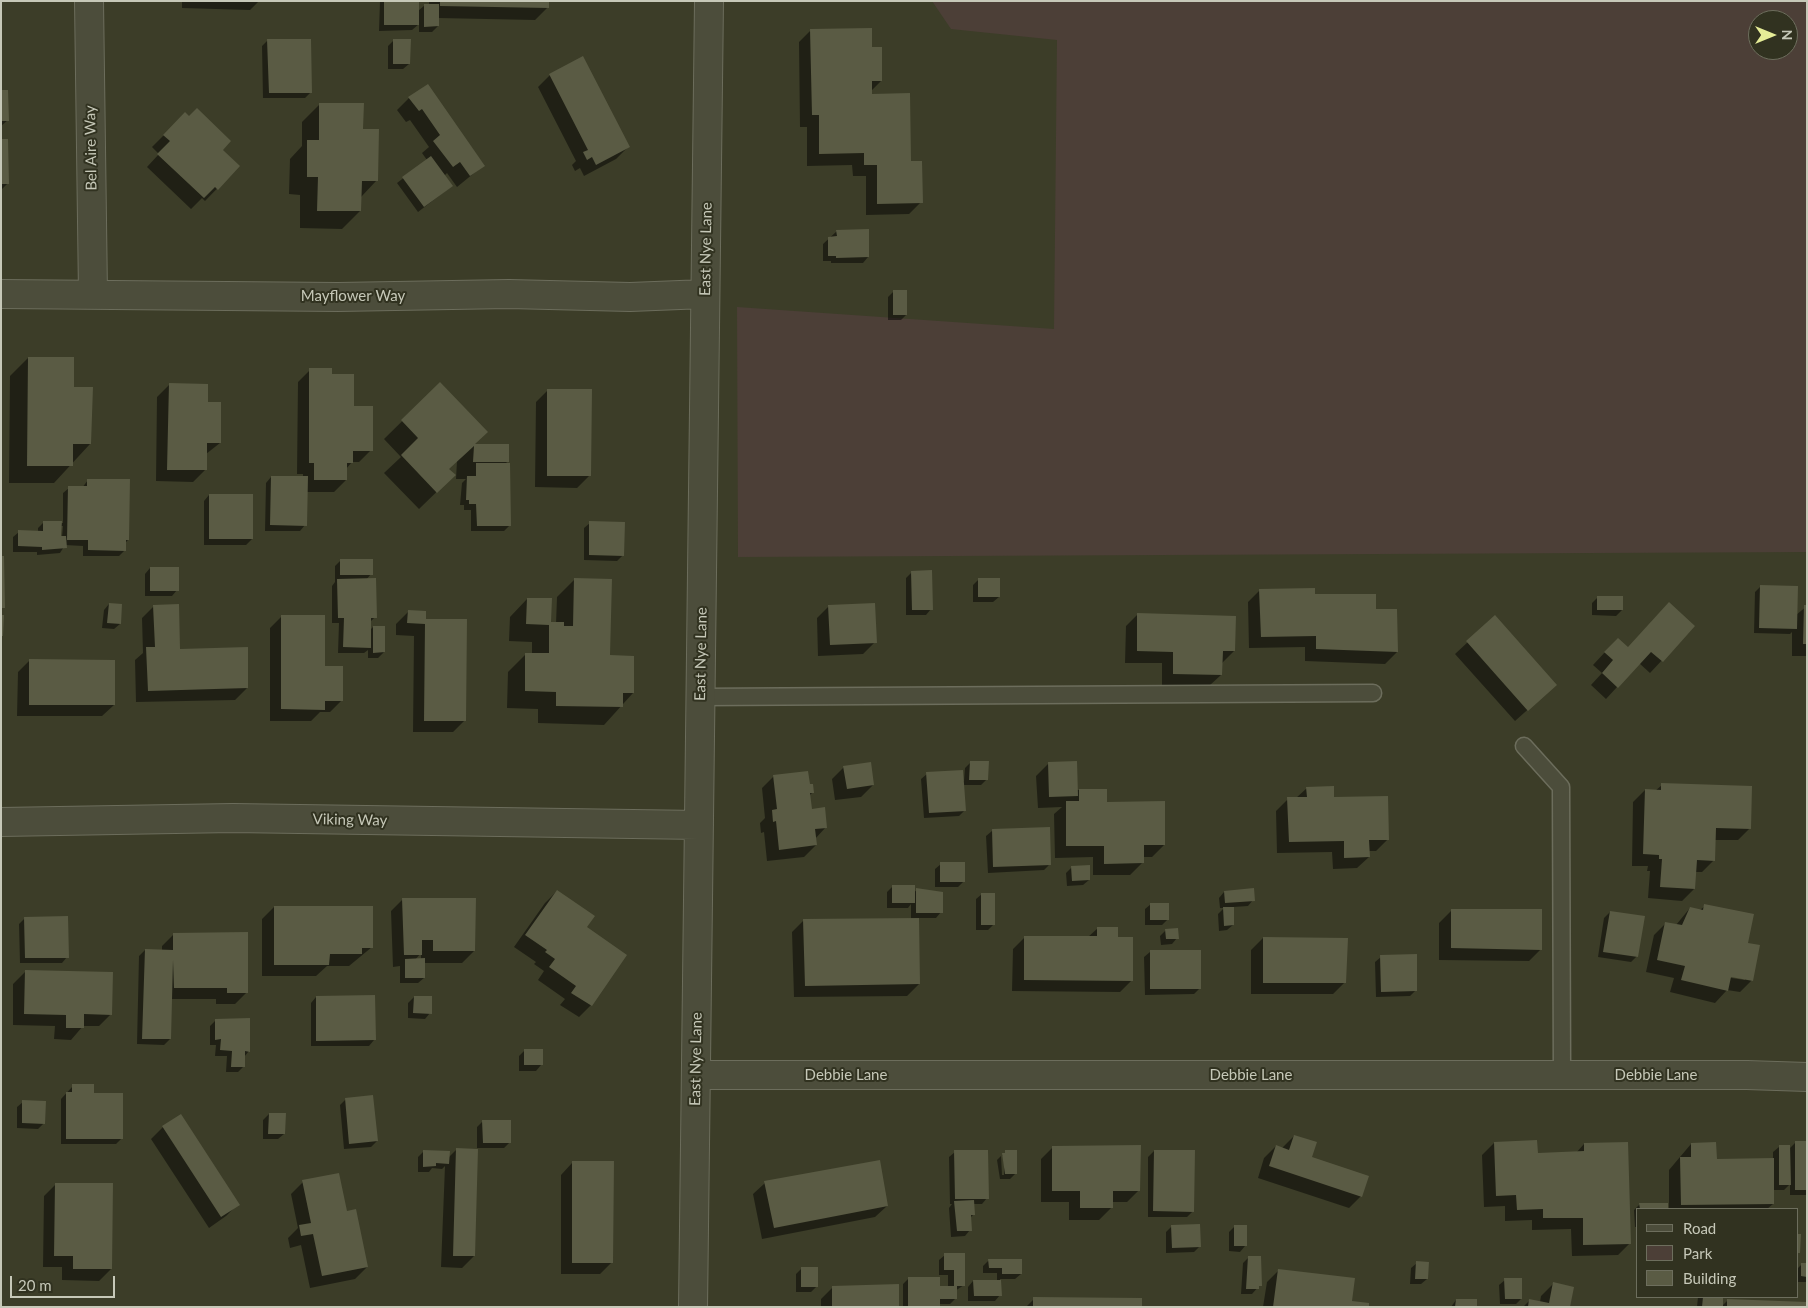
<!DOCTYPE html>
<style>
body{margin:0}
#map{position:relative;width:1808px;height:1308px;overflow:hidden;background:#3c3d28;font-family:Lato,sans-serif}
canvas{display:block}
.frame{position:absolute;inset:0;border:2px solid #c6c8b8;pointer-events:none}
.legend{position:absolute;left:1636px;top:1208px;width:162px;height:90px;box-sizing:border-box;background:#313220;border:1px solid #6d6e5d;margin:0;padding:6px 9px;list-style:none;font-size:15px;color:#c6c8b8}
.legend li{display:flex;align-items:center;gap:10px;height:25px}
.legend b{width:25px;border:1px solid #6d6e5d}
.north{position:absolute;left:1748px;top:10px;width:50px;height:50px;box-sizing:border-box;background:#313220;border:1px solid #6d6e5d;border-radius:50%;rotate:90deg;font-size:14px;font-weight:700;line-height:20px;text-align:center;color:#c6c8b8}
.north::after{content:'';display:block;margin:auto;width:18px;height:22px;background:#e5ed97;clip-path:polygon(50% 0,100% 100%,50% 72%,0 100%)}
.scale{position:absolute;left:10px;top:1276px;width:105px;height:22px;box-sizing:border-box;border:2px solid #c6c8b8;border-top:0;padding-left:6px;font-size:15px;line-height:18px;white-space:nowrap;color:#c6c8b8;-webkit-text-stroke:4px #313220;paint-order:stroke}
</style>
<div id="map">
<canvas width="1808" height="1308"></canvas>
<div class="frame"></div>
<ul class="legend">
<li><b style="height:6px;background:#4c4d3b"></b>Road</li>
<li><b style="height:14px;background:#4c3f37"></b>Park</li>
<li><b style="height:14px;background:#5a5b44"></b>Building</li>
</ul>
<div class="north">N</div>
<div class="scale">20 m</div>
</div>
<script>
const c = document.querySelector('canvas').getContext('2d');
c.lineJoin = 'round';
function fill(path, color) { c.fillStyle = color; c.fill(path, 'evenodd'); }
const poly = rows => new Path2D(rows.map(r => 'M' + r).join(''));
function trace(path, color, width, dash) { c.strokeStyle = color; c.lineWidth = width; c.lineCap = dash ? 'butt' : 'round'; c.setLineDash(dash || []); c.stroke(path); }
function drawText(font, color, halo, rows, align = 'center') {
  c.font = font + ' Lato,sans-serif'; c.lineWidth = 4; c.setLineDash([]); c.textBaseline = 'middle'; c.strokeStyle = halo; c.fillStyle = color; for (const [text, x, y, turn = 0] of rows) {
    c.save(); c.translate(x, y); c.rotate((+turn || 0) * Math.PI / 180); c.textAlign = isNaN(turn) ? turn : align; if (halo) c.strokeText(text, 0, 0); c.fillText(text, 0, 0); c.restore();
  }
}
fill(poly([
 [932,1,1807,1,1807,552,738,557,737,307,1054,329,1057,40,951,29],
 [1758,20,1788,20,1788,50,1758,50]
]), '#4c3f37');
fill(poly([
 [182,1,259,1,250,10,182,8],
 [380,1,418,1,418,11,425,5,429,5,429,1,547,1,547,8,535,20,438,18,438,26,432,32,419,32,419,24,412,30,379,31],
 [811,30,871,48,881,81,871,91,871,95,910,162,921,202,909,214,866,215,866,176,853,176,852,165,807,166,807,127,800,127,799,42],
 [268,40,311,92,305,98,263,98,262,46],
 [394,40,409,64,403,69,388,69,388,46],
 [550,75,628,147,616,159,584,176,580,168,575,171,572,165,576,161,538,87],
 [427,85,484,165,457,187,447,173,444,176,452,186,418,212,397,183,427,160,422,153,429,147,410,120,406,122,397,110,409,98],
 [1,91,8,120,1,126],
 [320,104,362,130,377,180,361,197,360,211,342,229,300,228,300,195,289,194,290,159,302,146,302,122],
 [185,114,239,166,205,201,202,198,191,209,147,167,159,154,152,147],
 [1,140,8,183,1,190],
 [837,231,868,257,863,263,831,263,831,261,823,261,823,244],
 [894,291,906,315,901,320,888,320,888,297],
 [28,358,73,388,90,444,54,483,9,483,10,376],
 [310,370,353,407,371,450,359,462,352,462,346,469,346,480,334,492,306,492,305,525,300,531,265,531,266,483,271,477,303,477,303,474,297,474,298,382],
 [440,384,472,445,508,461,505,464,510,525,504,531,471,531,471,510,464,510,464,505,460,505,462,483,466,479,456,479,457,461,448,469,454,475,419,509,384,473,401,457,384,439],
 [169,385,206,403,220,443,206,454,205,470,193,482,156,481,157,397],
 [548,390,589,476,577,488,535,487,536,402],
 [88,480,128,540,125,543,125,550,119,556,83,556,83,546,65,545,60,553,37,555,37,552,13,552,13,537,19,532,38,532,38,528,43,523,63,523,63,493,69,488,82,488],
 [60,526,63,526,62,537,60,537],
 [209,495,252,539,246,545,204,545,204,501],
 [590,523,623,555,617,561,584,560,584,528],
 [341,560,371,574,366,580,375,617,370,622,370,630,373,627,384,652,378,658,368,658,368,650,364,653,338,653,339,623,332,623,332,586,335,582,335,566],
 [150,568,177,590,172,596,145,596,145,574],
 [912,572,931,609,926,615,906,615,906,578],
 [575,579,609,657,633,693,604,725,538,723,538,709,507,708,508,672,526,654,532,654,532,642,509,641,510,617,527,599,550,624,556,624,557,597],
 [979,579,999,597,993,602,973,602,973,585],
 [1760,587,1796,615,1807,606,1807,656,1792,656,1792,632,1790,634,1754,633,1755,592],
 [1260,590,1314,595,1374,610,1397,652,1385,664,1305,661,1305,647,1249,648,1248,602],
 [1598,597,1622,610,1616,616,1592,615,1592,603],
 [109,604,120,624,114,629,102,628,104,610],
 [154,606,178,650,247,688,235,700,136,702,135,660,143,653,142,618],
 [829,606,875,642,863,654,818,656,817,618],
 [408,612,425,620,465,720,453,732,413,732,414,636,396,635,396,624],
 [1138,614,1234,651,1222,663,1221,675,1209,686,1162,686,1162,663,1125,663,1126,626],
 [282,616,323,668,342,700,330,712,320,712,311,721,270,721,270,628],
 [1495,617,1543,696,1515,721,1455,654],
 [1694,626,1650,673,1639,663,1606,699,1591,685,1602,673,1593,665,1606,651,1627,648],
 [30,660,114,705,102,716,17,716,18,672],
 [971,762,987,779,981,785,963,785,965,810,959,816,924,818,921,779,927,774,964,781,965,768],
 [1048,764,1077,790,1106,790,1106,803,1164,845,1152,857,1142,857,1142,863,1130,875,1093,875,1093,857,1055,858,1054,814,1062,807,1038,808,1036,776],
 [844,767,873,785,861,797,835,800,832,779],
 [774,776,809,786,813,792,809,796,811,810,826,827,815,839,816,845,804,857,767,861,764,832,761,833,760,823,765,818,762,788],
 [1662,785,1750,828,1738,840,1714,840,1714,860,1702,872,1695,872,1694,889,1682,901,1648,898,1650,871,1647,871,1648,866,1632,866,1633,802,1645,790,1655,791],
 [1307,788,1333,798,1388,839,1376,851,1368,851,1369,857,1357,868,1333,869,1332,852,1277,853,1276,811,1288,799,1296,798],
 [992,831,1049,865,1044,870,988,873,986,836],
 [941,864,964,881,958,887,935,887,935,869],
 [1072,867,1089,880,1083,885,1067,886,1066,873],
 [893,886,913,893,917,890,941,912,936,918,917,918,919,984,907,996,794,997,792,932,804,920,911,919,911,904,908,908,887,908,887,892],
 [557,891,585,927,625,956,591,1005,579,1017,560,1005,565,999,538,980,544,971,534,964,536,962,514,947,545,903],
 [1224,892,1253,900,1248,906,1233,907,1233,925,1227,930,1219,931,1218,914,1224,908,1220,908,1219,898],
 [982,894,993,925,988,930,976,930,976,899],
 [403,899,474,951,462,963,424,963,424,978,418,983,400,983,400,966,393,967,391,911],
 [421,953,421,960,415,960],
 [1151,904,1168,919,1162,925,1145,925,1145,909],
 [1705,906,1747,943,1752,980,1740,992,1727,990,1715,1003,1670,992,1674,978,1646,972,1654,935,1666,923,1676,925,1690,908,1700,910],
 [1725,974,1745,978,1745,980,1725,977],
 [274,907,372,947,349,966,327,966,316,976,262,976,262,919],
 [1451,911,1541,949,1529,961,1439,960,1439,923],
 [1610,912,1637,956,1631,962,1598,957,1604,918],
 [25,918,67,957,62,963,20,963,19,924],
 [1098,928,1117,938,1132,980,1120,992,1012,991,1013,949,1025,937,1088,937],
 [1166,930,1177,938,1172,944,1161,945,1160,936],
 [174,934,247,992,235,1004,216,1004,216,999,171,999,170,1039,164,1045,137,1044,139,956,145,950,162,951,162,946],
 [1263,938,1345,982,1333,994,1251,994,1251,950],
 [1150,952,1200,988,1194,994,1145,995,1144,957],
 [1381,957,1416,990,1410,996,1376,997,1375,962],
 [25,972,111,1014,99,1026,83,1026,71,1040,54,1039,55,1026,13,1025,13,984],
 [316,997,374,1040,369,1046,311,1046,311,1003],
 [414,997,430,1013,425,1019,408,1018,408,1003],
 [215,1021,249,1051,244,1057,243,1067,238,1072,226,1072,227,1056,215,1056,216,1045,210,1045,210,1026],
 [525,1050,541,1065,536,1071,519,1071,519,1056],
 [73,1086,93,1094,122,1138,116,1144,61,1144,61,1099],
 [346,1099,377,1141,371,1147,344,1149,340,1105],
 [23,1102,44,1123,38,1129,17,1128,17,1107],
 [269,1114,284,1134,278,1139,263,1139,263,1120],
 [482,1122,510,1142,504,1148,477,1148,477,1127],
 [163,1127,238,1204,226,1216,209,1228,151,1139],
 [1294,1136,1310,1158,1361,1196,1349,1208,1258,1178,1264,1158,1276,1146,1282,1148],
 [1807,1142,1807,1195,1790,1195,1790,1184,1784,1190,1773,1190,1773,1204,1767,1209,1669,1209,1669,1170,1691,1144,1715,1160,1773,1159,1773,1152,1779,1147,1789,1149,1795,1143],
 [1494,1143,1536,1154,1576,1153,1584,1144,1630,1243,1618,1255,1572,1256,1571,1229,1532,1230,1532,1220,1505,1221,1505,1206,1484,1207,1482,1155],
 [1053,1147,1139,1190,1127,1202,1112,1202,1111,1208,1099,1220,1069,1220,1069,1202,1041,1202,1041,1159],
 [457,1149,474,1256,462,1268,441,1267,445,1166,442,1169,432,1168,429,1172,418,1172,418,1157,423,1152,449,1157],
 [1154,1151,1193,1211,1187,1217,1148,1217,1148,1157],
 [955,1152,987,1198,982,1204,973,1204,973,1215,970,1218,970,1230,965,1236,951,1237,949,1208,952,1204,950,1204,949,1157],
 [1006,1152,1016,1173,1010,1179,1000,1179,997,1160,1001,1156,1002,1175,1004,1175,1004,1156,1002,1156],
 [572,1163,612,1262,600,1274,561,1274,561,1175],
 [303,1182,346,1212,367,1267,355,1279,310,1288,301,1245,290,1248,288,1238,298,1228,291,1194],
 [765,1183,887,1206,875,1217,762,1239,753,1194],
 [56,1184,111,1269,99,1281,62,1280,62,1267,43,1267,44,1196],
 [1640,1204,1667,1204,1667,1209,1637,1209,1637,1227,1635,1227,1634,1210],
 [1172,1226,1200,1246,1194,1252,1166,1253,1166,1232],
 [1235,1226,1245,1246,1240,1252,1229,1251,1229,1232],
 [945,1255,964,1285,955,1291,955,1299,950,1304,939,1304,939,1307,903,1307,903,1284,909,1278,939,1288,948,1288,948,1275,939,1275,939,1260],
 [1249,1257,1260,1285,1252,1294,1241,1294,1243,1263],
 [989,1260,1021,1274,1015,1279,1000,1279,1000,1295,995,1301,968,1301,968,1287,973,1281,997,1281,997,1273,983,1273,983,1266],
 [1417,1263,1427,1279,1421,1284,1410,1284,1411,1268],
 [1802,1264,1807,1264,1807,1282,1797,1282,1797,1269],
 [802,1268,817,1286,811,1292,796,1292,796,1274],
 [1279,1270,1350,1302,1368,1307,1263,1307,1267,1282],
 [1505,1280,1521,1299,1516,1304,1500,1304,1499,1285],
 [1553,1284,1569,1307,1523,1307,1530,1300,1540,1302,1541,1296],
 [833,1287,898,1307,821,1307,821,1299],
 [1698,1297,1721,1297,1721,1307,1697,1307],
 [1034,1299,1141,1307,1026,1307],
 [1456,1300,1476,1307,1451,1307],
 [1728,1300,1807,1307,1721,1307]
]), '#0007');
fill(poly([
 [384,1,419,1,419,25,384,25],
 [440,1,549,1,549,8,440,6],
 [424,4,439,4,439,26,424,27],
 [872,28,872,47,882,47,882,81,872,81,872,94,910,93,911,161,922,161,923,203,877,204,877,165,864,165,864,153,819,154,819,115,812,115,810,29],
 [267,39,311,39,312,93,269,93],
 [393,39,411,39,410,64,393,64],
 [583,56,630,147,596,165,592,157,587,160,583,152,588,150,549,74],
 [428,84,485,166,470,176,460,162,453,167,433,141,440,135,422,109,419,111,408,97],
 [1,90,8,90,9,121,1,121],
 [319,103,364,103,363,129,379,129,378,181,362,181,361,211,317,211,318,177,307,177,307,140,319,140],
 [197,108,231,141,223,150,240,166,218,190,215,187,204,198,157,154,170,141,163,135,185,112,189,116],
 [1,139,8,139,9,184,1,184],
 [431,156,453,186,424,207,402,177],
 [869,229,869,257,836,258,836,256,828,256,828,237,837,236,836,230],
 [893,290,907,290,907,315,893,315],
 [28,357,74,357,74,387,93,387,91,444,73,444,73,466,27,466],
 [309,368,332,368,332,374,354,374,354,406,373,406,373,451,353,451,353,463,347,463,347,480,314,480,314,463,309,463],
 [440,382,488,432,475,444,509,444,509,462,473,462,474,446,449,469,456,475,437,493,401,455,418,438,401,420],
 [169,383,208,384,208,402,221,402,221,443,207,443,207,470,167,470],
 [547,389,592,389,591,476,547,476],
 [476,463,510,463,511,526,477,526,476,504,469,504,469,500,466,500,467,476,476,476],
 [271,476,308,476,307,526,270,525],
 [87,479,130,479,129,540,126,540,126,551,88,550,88,540,67,540,68,486,87,486],
 [209,494,253,494,253,539,209,539],
 [43,521,62,521,61,536,66,536,67,548,42,550,42,547,18,546,18,530,43,531],
 [589,521,625,522,624,556,589,555],
 [1,556,4,556,5,608,1,608],
 [340,559,373,559,373,575,340,575],
 [150,567,179,567,179,591,150,591],
 [932,570,933,610,912,610,911,571],
 [376,578,377,618,371,618,371,648,343,647,344,618,338,618,337,579],
 [574,578,612,579,610,655,634,656,634,693,623,693,623,707,556,706,556,692,525,691,525,653,549,653,549,625,526,624,527,598,552,598,551,622,564,622,564,626,573,626],
 [978,578,1000,578,1000,597,978,597],
 [1760,585,1798,586,1797,629,1759,628],
 [1315,588,1315,594,1376,594,1376,609,1397,609,1398,652,1316,649,1316,636,1261,637,1259,589],
 [1597,596,1623,596,1623,610,1597,610],
 [1669,602,1695,626,1663,662,1651,652,1618,688,1602,673,1613,660,1604,652,1618,638,1628,647],
 [109,603,122,604,121,624,107,623],
 [875,603,877,643,830,645,828,605],
 [179,604,180,649,248,647,248,688,148,691,146,647,155,647,153,605],
 [1804,605,1807,605,1807,644,1803,644],
 [408,610,426,611,426,619,467,619,466,721,424,721,425,624,407,623],
 [1137,613,1236,616,1235,651,1223,651,1222,675,1173,674,1173,652,1137,651],
 [1,615,4,615,3,636,1,636],
 [281,615,325,615,325,666,343,666,343,701,325,701,325,710,281,709],
 [1495,615,1557,685,1528,711,1466,641],
 [373,626,385,626,385,652,373,653],
 [29,659,115,660,115,705,29,705],
 [970,761,989,761,988,780,969,780],
 [1077,761,1078,796,1049,797,1048,762],
 [871,762,874,785,847,789,843,766],
 [963,770,966,811,929,813,926,772],
 [808,771,810,784,813,784,814,793,810,793,812,809,825,807,827,828,815,829,817,845,779,850,776,821,773,822,772,810,777,809,773,775],
 [1661,783,1752,786,1751,829,1716,828,1715,861,1697,860,1695,889,1660,887,1662,859,1659,859,1659,855,1643,854,1645,789,1661,790],
 [1334,786,1334,797,1388,796,1389,840,1369,840,1370,857,1344,858,1344,841,1289,842,1287,797,1307,797,1306,787],
 [1079,789,1107,789,1107,802,1165,801,1165,845,1144,845,1144,863,1104,864,1104,846,1066,846,1066,801,1079,801],
 [1050,827,1051,865,993,867,992,829],
 [940,862,965,862,965,882,940,882],
 [1090,865,1090,880,1072,881,1071,866],
 [892,885,915,885,915,903,892,903],
 [916,888,943,892,943,913,916,913],
 [1254,888,1255,901,1225,903,1224,891],
 [557,890,595,916,587,927,627,955,592,1006,571,993,576,986,549,967,555,959,545,952,547,950,525,935],
 [981,893,995,893,995,925,981,925],
 [402,898,476,898,475,951,433,951,433,940,422,940,422,955,404,955],
 [1150,903,1169,903,1169,920,1150,920],
 [1704,904,1754,914,1748,943,1760,945,1753,981,1731,977,1728,991,1681,980,1685,966,1657,960,1665,922,1682,925,1690,907,1703,910],
 [274,906,373,906,373,948,362,948,362,954,330,954,329,965,274,965],
 [1223,907,1234,907,1234,925,1224,926],
 [1451,909,1542,909,1542,950,1451,948],
 [1610,911,1645,916,1638,957,1603,952],
 [68,916,69,958,25,958,24,917],
 [919,918,920,984,805,986,803,919],
 [1097,927,1118,927,1118,937,1133,937,1133,981,1024,980,1024,936,1097,936],
 [1178,928,1179,939,1166,939,1165,929],
 [248,932,248,993,227,993,227,988,174,988,173,960,171,1039,142,1039,145,949,173,950,173,933],
 [1263,937,1348,938,1346,983,1263,983],
 [1150,950,1201,950,1201,989,1150,989],
 [1417,954,1417,991,1381,992,1380,955],
 [425,958,425,978,405,978,405,959],
 [25,970,113,972,112,1015,84,1014,84,1028,66,1028,66,1015,24,1014],
 [375,995,376,1040,316,1041,316,996],
 [414,996,432,996,432,1014,413,1013],
 [250,1018,250,1052,245,1051,245,1067,231,1067,232,1051,220,1050,221,1039,215,1040,215,1019],
 [524,1049,543,1049,543,1065,524,1065],
 [72,1084,94,1084,94,1093,123,1093,123,1139,66,1139,66,1092,72,1092],
 [373,1095,378,1141,349,1144,345,1098],
 [22,1100,46,1101,45,1124,22,1123],
 [269,1113,286,1113,285,1134,268,1134],
 [181,1114,240,1205,221,1217,162,1126],
 [482,1120,511,1120,511,1143,483,1143],
 [1294,1135,1317,1142,1312,1157,1369,1176,1362,1197,1269,1166,1276,1145,1289,1150],
 [1537,1140,1538,1153,1584,1151,1584,1143,1628,1142,1631,1244,1583,1245,1583,1218,1543,1218,1543,1209,1517,1210,1516,1195,1496,1196,1494,1142],
 [1795,1141,1807,1141,1807,1190,1795,1190],
 [1716,1142,1717,1159,1774,1158,1774,1204,1681,1205,1680,1157,1691,1157,1691,1143],
 [1141,1145,1140,1191,1113,1191,1113,1208,1080,1208,1080,1191,1052,1191,1052,1146],
 [1779,1145,1790,1145,1791,1185,1779,1185],
 [456,1148,478,1149,475,1256,453,1256],
 [423,1150,450,1151,449,1164,436,1163,436,1166,423,1167],
 [954,1150,988,1150,989,1199,955,1199],
 [1005,1150,1017,1150,1017,1174,1005,1174,1002,1153,1005,1153],
 [1154,1150,1195,1150,1194,1212,1153,1211],
 [880,1160,888,1206,774,1228,764,1181],
 [572,1161,614,1161,613,1263,572,1263],
 [339,1173,347,1211,356,1209,368,1267,322,1276,313,1234,301,1236,299,1225,311,1223,302,1180],
 [55,1183,113,1183,112,1269,73,1269,73,1256,54,1256],
 [974,1200,975,1215,971,1215,972,1231,957,1231,954,1201],
 [1639,1203,1668,1203,1668,1209,1640,1209],
 [1200,1224,1201,1247,1172,1248,1171,1225],
 [1234,1225,1247,1225,1247,1246,1234,1246],
 [1797,1234,1801,1234,1800,1253,1797,1253],
 [944,1253,965,1253,965,1286,957,1286,957,1299,940,1299,940,1307,908,1307,908,1277,940,1277,940,1286,954,1286,954,1270,944,1270],
 [1248,1256,1261,1256,1262,1286,1259,1286,1259,1289,1246,1289],
 [988,1259,1022,1259,1022,1274,1002,1274,1002,1268,989,1268],
 [1416,1261,1429,1262,1428,1279,1415,1279],
 [1801,1263,1807,1263,1807,1277,1801,1276],
 [801,1267,818,1267,818,1287,801,1287],
 [1278,1269,1355,1278,1352,1301,1369,1303,1369,1307,1273,1307],
 [1504,1278,1522,1278,1522,1299,1505,1299],
 [973,1280,1001,1280,1002,1296,974,1296],
 [1553,1282,1574,1287,1570,1307,1528,1307,1529,1299,1549,1303],
 [899,1284,899,1307,832,1307,832,1286],
 [1033,1297,1142,1298,1142,1307,1033,1307],
 [1703,1297,1723,1297,1723,1307,1702,1307],
 [1456,1299,1477,1299,1477,1307,1455,1307],
 [1727,1299,1807,1302,1807,1307,1727,1307]
]), '#5a5b44');
const service = poly([
 [701,697,1373,693],
 [1524,746,1561,787,1562,1075]
]);
const minor = poly([
 [89,1,93,294],
 [1,294,338,297,509,294,630,297,705,294],
 [1,822,233,818,699,825],
 [696,1075,1747,1075,1807,1077],
 [693,1307,709,1]
]);
trace(service, '#6c6d5c', 19);
trace(minor, '#6c6d5c', 30);
trace(service, '#4c4d3b', 16);
trace(minor, '#4c4d3b', 28);
drawText('15px', '#c6c8b8', '#313220', [
 ["Bel Aire Way",91,148,-91],
 ["East Nye Lane",706,249,-89],
 ["Mayflower Way",353,296],
 ["East Nye Lane",701,654,-89],
 ["Viking Way",350,820,1],
 ["East Nye Lane",696,1059,-89],
 ["Debbie Lane",846,1075],
 ["Debbie Lane",1251,1075],
 ["Debbie Lane",1656,1075]
]);
</script>
